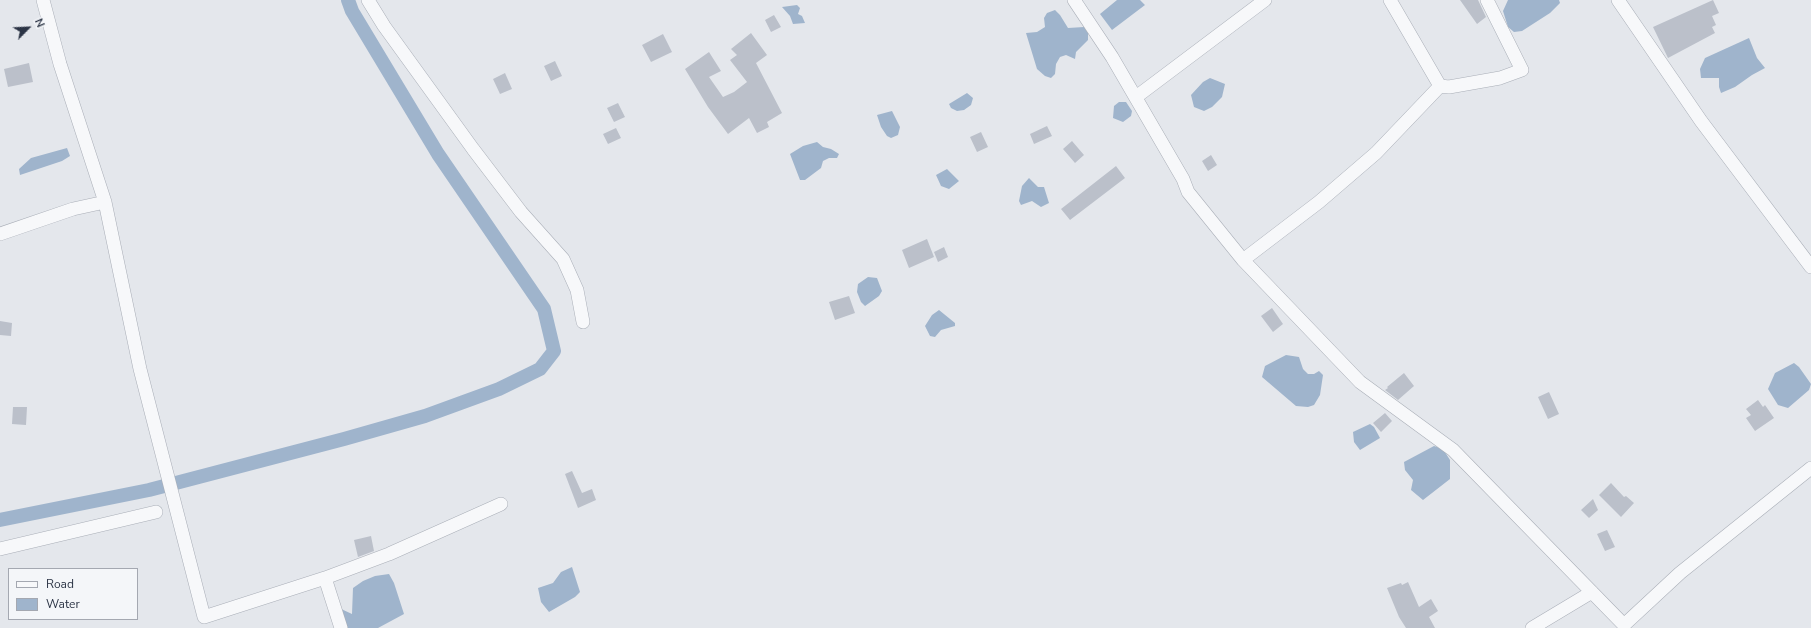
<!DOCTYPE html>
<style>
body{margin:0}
#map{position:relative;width:1811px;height:628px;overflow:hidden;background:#e4e7ec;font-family:"Nunito Sans",sans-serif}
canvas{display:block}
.legend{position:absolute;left:8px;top:568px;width:130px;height:52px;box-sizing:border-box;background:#f4f6f9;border:1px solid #a4a8b1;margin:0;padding:5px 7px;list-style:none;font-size:12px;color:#2b3445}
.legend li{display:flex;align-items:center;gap:8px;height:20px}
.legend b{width:20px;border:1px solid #a4a8b1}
.north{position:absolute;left:8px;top:8px;width:40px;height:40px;-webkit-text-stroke:3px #f4f6f9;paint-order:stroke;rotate:66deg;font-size:11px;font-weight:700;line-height:16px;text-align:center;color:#2b3445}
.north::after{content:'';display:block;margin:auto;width:14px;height:18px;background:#2b3445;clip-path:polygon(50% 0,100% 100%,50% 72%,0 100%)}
</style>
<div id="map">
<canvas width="1811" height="628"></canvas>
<ul class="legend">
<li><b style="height:5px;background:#f7f8fa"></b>Road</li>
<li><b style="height:11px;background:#9fb4cc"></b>Water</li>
</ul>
<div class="north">N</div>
</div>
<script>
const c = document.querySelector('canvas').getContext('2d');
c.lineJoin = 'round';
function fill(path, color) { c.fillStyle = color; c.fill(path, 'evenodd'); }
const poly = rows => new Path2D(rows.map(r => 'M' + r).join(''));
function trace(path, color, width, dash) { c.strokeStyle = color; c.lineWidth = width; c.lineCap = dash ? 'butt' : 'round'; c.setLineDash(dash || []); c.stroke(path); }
fill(poly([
 [1117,0,1140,0,1145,5,1112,30,1100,14],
 [1508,0,1559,0,1560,3,1550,13,1522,31,1514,32,1508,27,1503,11],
 [797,5,800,8,798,14,802,16,805,23,793,24,790,16,782,7],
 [1055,10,1060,15,1068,28,1084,27,1088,33,1088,40,1076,52,1075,59,1066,55,1060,57,1056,64,1055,74,1051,78,1045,76,1037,69,1026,33,1037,32,1045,27,1044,18,1047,13],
 [1749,38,1757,58,1765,68,1752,75,1735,87,1721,93,1719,87,1719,78,1701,78,1700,69,1705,58],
 [1210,78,1225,84,1222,97,1212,107,1204,111,1194,107,1191,95,1203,82],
 [967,93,973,98,971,105,964,110,957,111,951,108,949,104],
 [1119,102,1126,102,1132,111,1131,116,1123,122,1113,118,1114,106],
 [892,111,900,127,898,135,891,138,887,136,881,127,877,115],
 [817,142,823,147,831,149,839,154,837,158,829,158,823,161,821,168,805,180,800,180,790,154,803,146],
 [67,148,70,156,62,161,20,175,19,169,31,158],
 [947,169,959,181,949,189,941,186,936,175],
 [1029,178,1038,187,1044,187,1049,203,1041,207,1032,201,1021,205,1019,201,1022,186],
 [868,277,877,278,882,291,879,296,865,306,861,302,857,292,858,284],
 [939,310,955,323,955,326,941,330,935,337,930,336,925,326,932,315],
 [1286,355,1299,357,1303,369,1308,374,1314,374,1319,371,1323,375,1320,395,1314,405,1308,407,1296,406,1262,377,1265,366],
 [1794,363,1799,367,1811,384,1809,390,1788,408,1778,405,1768,389,1775,373],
 [1370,424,1374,427,1380,438,1360,450,1354,442,1353,432],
 [1434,446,1443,449,1450,460,1450,479,1423,500,1411,490,1413,480,1405,470,1404,462],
 [572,567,580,592,575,597,549,612,541,602,538,588,553,583,561,572],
 [389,574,394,583,404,614,378,628,346,628,339,608,352,614,353,588,363,581,375,576]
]), '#9fb4cc');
trace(poly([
 [0,520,149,490,344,439,425,416,499,389,540,369,554,351,544,309,438,154,352,11,348,0]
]), '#9fb4cc', 14);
fill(poly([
 [1460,0,1478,0,1486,17,1477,24],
 [1713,0,1719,13,1712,16,1716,25,1712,27,1715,33,1668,58,1653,27],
 [774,15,781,27,771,32,765,20],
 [751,33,767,55,756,63,782,113,767,122,769,127,757,133,749,118,728,134,708,107,685,69,709,52,721,71,709,77,723,97,734,92,747,82,730,60,737,55,731,49],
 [663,34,672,52,651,62,642,45],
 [555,61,562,76,551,81,544,66],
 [29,63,33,82,8,87,4,69],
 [505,73,512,89,500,94,493,79],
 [618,103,625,117,614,122,607,108],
 [1047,126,1052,136,1034,144,1030,134],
 [616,128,621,138,608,144,603,134],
 [981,132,988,147,977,152,970,137],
 [1072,141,1084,155,1075,163,1063,149],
 [1211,155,1217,165,1208,171,1202,161],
 [1116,166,1125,178,1070,220,1061,209],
 [927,239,934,257,909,268,902,250],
 [944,247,948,257,938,262,934,252],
 [849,296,855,313,835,320,829,302],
 [1272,308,1283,324,1273,332,1261,316],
 [0,321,12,323,11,336,0,335],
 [1404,373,1414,386,1398,400,1385,390,1388,388,1387,387],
 [1549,392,1559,414,1548,419,1538,397],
 [1758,400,1763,407,1765,405,1774,418,1755,431,1746,418,1751,415,1746,409],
 [13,407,27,407,26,425,12,424],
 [1385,413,1392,421,1381,432,1373,423],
 [572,471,582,493,592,489,596,500,578,508,565,474],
 [1611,483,1624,497,1626,496,1634,503,1621,517,1599,495],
 [1593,499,1598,510,1589,518,1581,510],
 [1607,530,1615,547,1605,551,1597,534],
 [371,536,374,551,358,557,354,540],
 [1408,582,1419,607,1431,599,1438,611,1429,617,1435,628,1406,628,1399,617,1387,588,1401,583,1402,585]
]), '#bbc0ca');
const minor = poly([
 [43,0,60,64,105,202,140,369,204,617,325,578,341,628],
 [368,0,384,26,473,149,521,212,563,259,577,290,583,322],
 [1074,0,1112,57,1183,179,1188,192,1243,260],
 [1390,0,1440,86],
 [1618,0,1701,121,1811,267],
 [1440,86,1376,153,1319,202,1243,260,1360,382,1453,450,1624,625,1680,573,1811,468],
 [1440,86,1449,87,1500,78,1522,70,1487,0],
 [1136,97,1265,0],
 [0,234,73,209,105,202],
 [0,549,156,512],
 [325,578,389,554,501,504],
 [1532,628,1592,592]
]);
trace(minor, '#a9aeb7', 14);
trace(minor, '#f7f8fa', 13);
</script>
